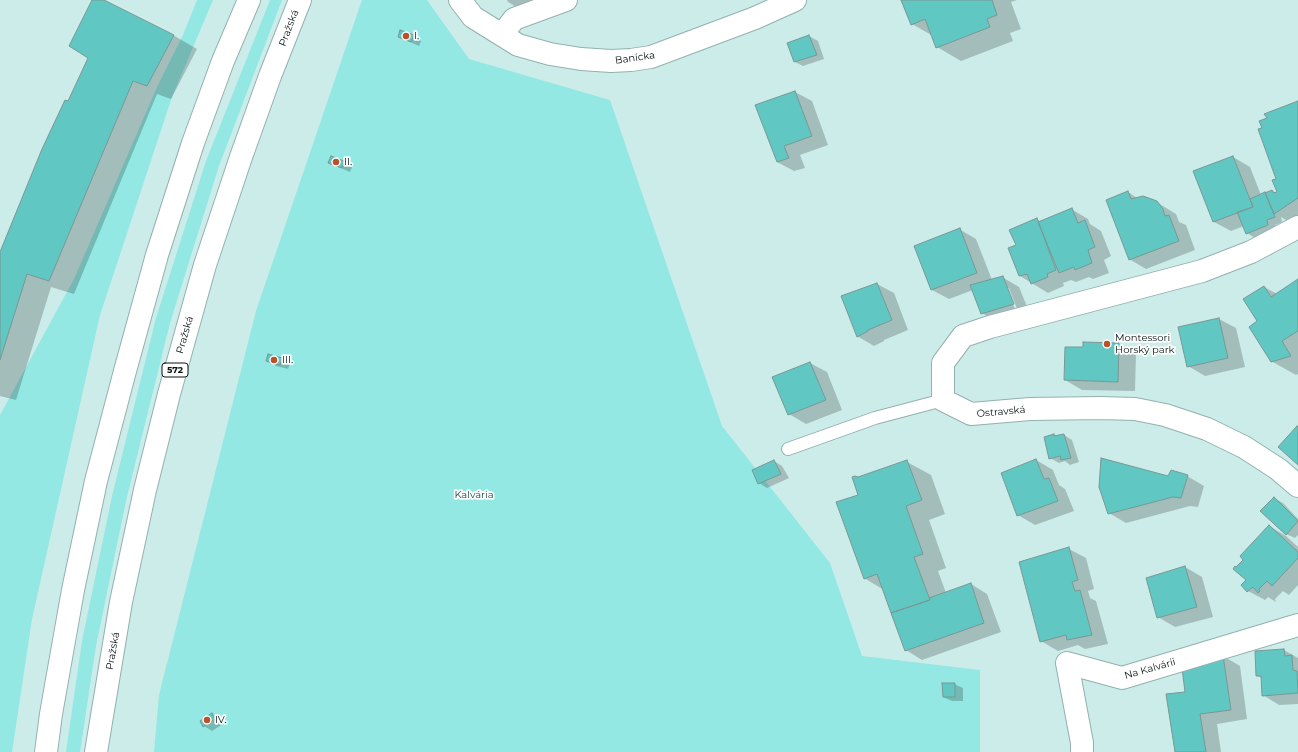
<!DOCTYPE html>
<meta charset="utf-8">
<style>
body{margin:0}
canvas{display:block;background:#cbece9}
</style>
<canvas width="1298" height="752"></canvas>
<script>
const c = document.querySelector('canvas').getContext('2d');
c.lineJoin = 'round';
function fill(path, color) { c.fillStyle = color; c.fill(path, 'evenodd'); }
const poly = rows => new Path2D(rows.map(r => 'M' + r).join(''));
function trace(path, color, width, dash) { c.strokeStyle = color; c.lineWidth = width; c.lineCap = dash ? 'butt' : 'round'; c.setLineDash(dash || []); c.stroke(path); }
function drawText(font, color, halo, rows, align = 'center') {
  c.font = font + ' Montserrat,sans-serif'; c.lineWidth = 3.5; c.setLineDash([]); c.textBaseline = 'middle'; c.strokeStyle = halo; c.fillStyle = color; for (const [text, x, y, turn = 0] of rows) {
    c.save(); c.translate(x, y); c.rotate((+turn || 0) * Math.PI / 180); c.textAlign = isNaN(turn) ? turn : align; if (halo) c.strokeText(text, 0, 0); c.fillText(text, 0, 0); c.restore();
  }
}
fill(poly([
 [197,0,213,0,172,97,100,315,32,619,12,752,0,752,0,415,74,279,157,87,183,35],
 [270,0,282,0,219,166,170,323,126,501,96,646,80,752,66,752,82,641,112,496,156,318,206,161],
 [362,0,427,0,469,59,610,100,722,426,830,563,862,656,980,670,980,752,154,752,159,695,256,311]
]), '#93e8e3');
fill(poly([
 [93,0,102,0,173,35,197,49,171,99,157,94,74,294,51,287,16,400,0,396,0,255,89,57],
 [507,0,553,0,525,12,508,2],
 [903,0,1017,0,1011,2,1021,29,1010,33,1013,41,961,61,937,47,933,36,912,24],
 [413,36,421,41,419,46,399,37],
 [809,36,818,41,824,59,803,66,795,62],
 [795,92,812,101,828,145,800,155,805,168,794,171,777,162],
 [1298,102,1298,227,1281,217,1282,222,1275,225,1276,230,1255,238,1247,233,1244,226,1231,231,1214,222,1233,157,1250,167,1261,195,1272,191,1276,193,1278,193,1278,180,1263,128,1268,118],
 [1252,201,1256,211,1254,212,1250,202],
 [331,158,352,167,350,172,329,163],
 [1128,192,1137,198,1147,197,1153,200,1176,214,1179,222,1186,225,1195,250,1146,269,1129,259],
 [1071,209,1088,219,1090,224,1101,231,1111,256,1104,260,1109,273,1093,279,1089,277,1076,282,1071,280,1063,283,1064,286,1048,293,1020,276,1009,248,1017,245,1037,219,1041,222],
 [959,229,976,239,992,280,1002,277,1019,287,1030,314,999,323,982,313,973,290,949,299,932,290,915,246],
 [1006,288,1009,288,1017,309,1015,309],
 [1298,281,1298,374,1296,375,1271,361,1258,321,1264,287,1277,294],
 [877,284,894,293,908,330,884,340,884,341,874,346,857,336,843,297],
 [1219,319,1236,328,1245,367,1205,376,1188,366],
 [1084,343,1119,344,1136,353,1135,391,1082,390,1065,380,1084,348],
 [281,359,290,364,288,369,276,366,268,361],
 [810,363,827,372,842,410,806,424,789,414],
 [1054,435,1057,436,1064,435,1072,440,1079,462,1070,465,1065,461,1059,463,1050,458],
 [1036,460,1053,470,1059,485,1065,489,1074,511,1035,525,1018,515],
 [774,461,782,466,789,478,767,488,759,483],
 [907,462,931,475,945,514,929,520,946,568,938,571,946,593,971,584,987,594,1001,632,922,660,906,650,884,590,864,578,858,478],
 [1187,476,1204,486,1198,507,1190,506,1126,523,1109,513,1169,477],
 [1274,498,1283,503,1298,519,1298,535,1295,538,1286,534],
 [1269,526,1286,536,1298,547,1298,585,1289,595,1283,591,1275,599,1276,602,1268,597,1265,600,1248,591,1248,580,1237,568],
 [1069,549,1086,558,1094,589,1088,591,1090,598,1096,601,1108,644,1085,649,1078,645,1058,651,1041,641],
 [1185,567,1202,577,1213,617,1175,627,1158,617],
 [1284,650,1298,658,1298,704,1279,705,1263,695,1262,678,1257,676],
 [1223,656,1240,666,1247,719,1217,724,1221,752,1176,752,1186,693],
 [954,684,963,688,963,701,952,701,943,697],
 [212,714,220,719,223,724,212,731,204,726]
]), '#0003');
const building = poly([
 [92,0,104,0,174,35,147,86,133,81,49,281,27,274,0,360,0,252,42,149,65,100,68,101,88,58,69,46,92,0],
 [901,0,992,0,997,15,987,19,990,27,936,48,925,19,911,25,901,0],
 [400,30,414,35,411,42,398,37,400,30],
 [809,35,817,55,794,62,787,43,809,35],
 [795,91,812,136,784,146,789,158,777,162,755,105,795,91],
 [1298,101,1298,198,1274,214,1265,193,1272,190,1274,193,1277,192,1272,180,1276,179,1258,129,1262,128,1259,121,1267,118,1264,114,1298,101],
 [331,156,344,161,342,168,328,163,331,156],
 [1233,156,1253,207,1213,222,1193,171,1233,156],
 [1128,191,1131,199,1143,196,1157,201,1163,209,1165,216,1169,215,1179,241,1129,260,1106,200,1128,191],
 [1265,192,1275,217,1267,220,1268,225,1246,234,1237,212,1253,207,1250,199,1265,192],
 [1072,208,1078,223,1085,220,1095,247,1088,250,1092,263,1075,270,1074,267,1059,273,1038,222,1072,208],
 [1037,218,1056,270,1047,274,1048,277,1031,284,1027,274,1019,276,1008,248,1016,245,1009,230,1037,218],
 [960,228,977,273,931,290,914,246,960,228],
 [1003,276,1014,304,981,314,970,285,1003,276],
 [1298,279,1298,331,1282,341,1291,356,1271,362,1249,327,1257,321,1243,299,1264,286,1271,297,1298,279],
 [877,283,892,320,868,330,868,331,857,337,841,296,877,283],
 [1219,318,1228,358,1187,367,1178,327,1219,318],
 [1083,342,1119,343,1118,382,1064,380,1065,347,1083,347,1083,342],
 [268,354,282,358,280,365,266,361,268,354],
 [810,362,826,400,788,415,772,377,810,362],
 [1297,426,1298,427,1298,465,1278,447,1297,426],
 [1054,434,1054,436,1064,434,1071,458,1061,460,1060,456,1049,459,1044,437,1054,434],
 [1101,458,1168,476,1171,470,1188,475,1181,498,1173,497,1108,514,1099,487,1101,458],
 [1036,459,1044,479,1049,478,1058,501,1017,516,1001,473,1036,459],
 [774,460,781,474,758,484,752,470,774,460],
 [907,460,922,500,906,506,923,554,914,557,930,600,891,613,877,574,864,579,836,502,858,495,852,477,855,476,858,477,907,460],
 [1274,497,1298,521,1286,535,1260,511,1274,497],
 [1269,525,1298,552,1298,558,1272,586,1267,581,1259,589,1260,591,1258,593,1253,587,1247,592,1241,585,1246,580,1233,569,1235,566,1236,567,1243,560,1240,556,1269,525],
 [1069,547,1078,580,1072,582,1075,591,1080,590,1092,635,1067,640,1066,635,1040,642,1019,562,1069,547],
 [1185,566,1197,607,1157,618,1146,578,1185,566],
 [971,583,984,623,905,651,891,613,930,600,929,598,971,583],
 [1284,649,1285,656,1292,655,1293,670,1297,671,1298,693,1262,696,1261,676,1256,676,1255,651,1284,649],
 [1223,655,1231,710,1200,714,1206,752,1175,752,1166,694,1185,692,1182,668,1223,655],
 [942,683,955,683,955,697,943,697,942,683],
 [212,713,215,719,203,727,200,721,212,713]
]);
fill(building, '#60c7c2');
trace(building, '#799895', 1);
const service = poly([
 [788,449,875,418,943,400]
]);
const minor = poly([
 [460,0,473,17,518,45,550,54,581,59,611,61,631,60,651,57,755,18,795,0],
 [502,35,514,19,566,0],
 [1298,227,1251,252,1202,271,990,327,963,336,943,363,943,400,971,414,1030,409,1101,408,1135,409,1165,415,1207,429,1244,447,1278,469,1298,486],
 [1082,752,1082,743,1067,663,1122,678,1298,625]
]);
const primary = poly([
 [46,752,51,714,73,590,96,481,125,371,157,255,193,143,223,61,249,0],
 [96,752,121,602,145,490,169,394,205,265,241,157,270,76,300,0]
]);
trace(service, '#92b1af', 14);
trace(minor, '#92b1af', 24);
trace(primary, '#92b1af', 24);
trace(service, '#fff', 12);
trace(minor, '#fff', 22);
trace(primary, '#fff', 22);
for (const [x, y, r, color] of [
 [406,36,4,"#b9522a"],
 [336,162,4,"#b9522a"],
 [1107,344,4,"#b9522a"],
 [274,360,4,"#b9522a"],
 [207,720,4,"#b9522a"]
]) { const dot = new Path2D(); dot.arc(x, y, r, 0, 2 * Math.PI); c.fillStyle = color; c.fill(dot); trace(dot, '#fff', 1.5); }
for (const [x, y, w] of [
 [175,370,26]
]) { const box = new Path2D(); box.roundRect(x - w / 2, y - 7, w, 14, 3); c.fillStyle = '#fff'; c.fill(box); trace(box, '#081413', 1); }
drawText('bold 9px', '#081413', null, [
 ["572",175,370]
]);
drawText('10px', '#081413', '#fff', [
 ["Pražská",289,28,-69],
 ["Banícka",635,58,-8],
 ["Pražská",185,335,-74],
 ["Ostravská",1001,412,-5],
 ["Pražská",113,651,-80],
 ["Na Kalvárii",1150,669,-16]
]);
drawText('10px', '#081413', '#fff', [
 ["I.",414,36],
 ["II.",344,162],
 ["Montessori",1115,338],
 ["Horský park",1115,350],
 ["III.",282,360],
 ["IV.",215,720]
], 'left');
drawText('10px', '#164543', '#fff', [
 ["Kalvária",474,495]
]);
</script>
